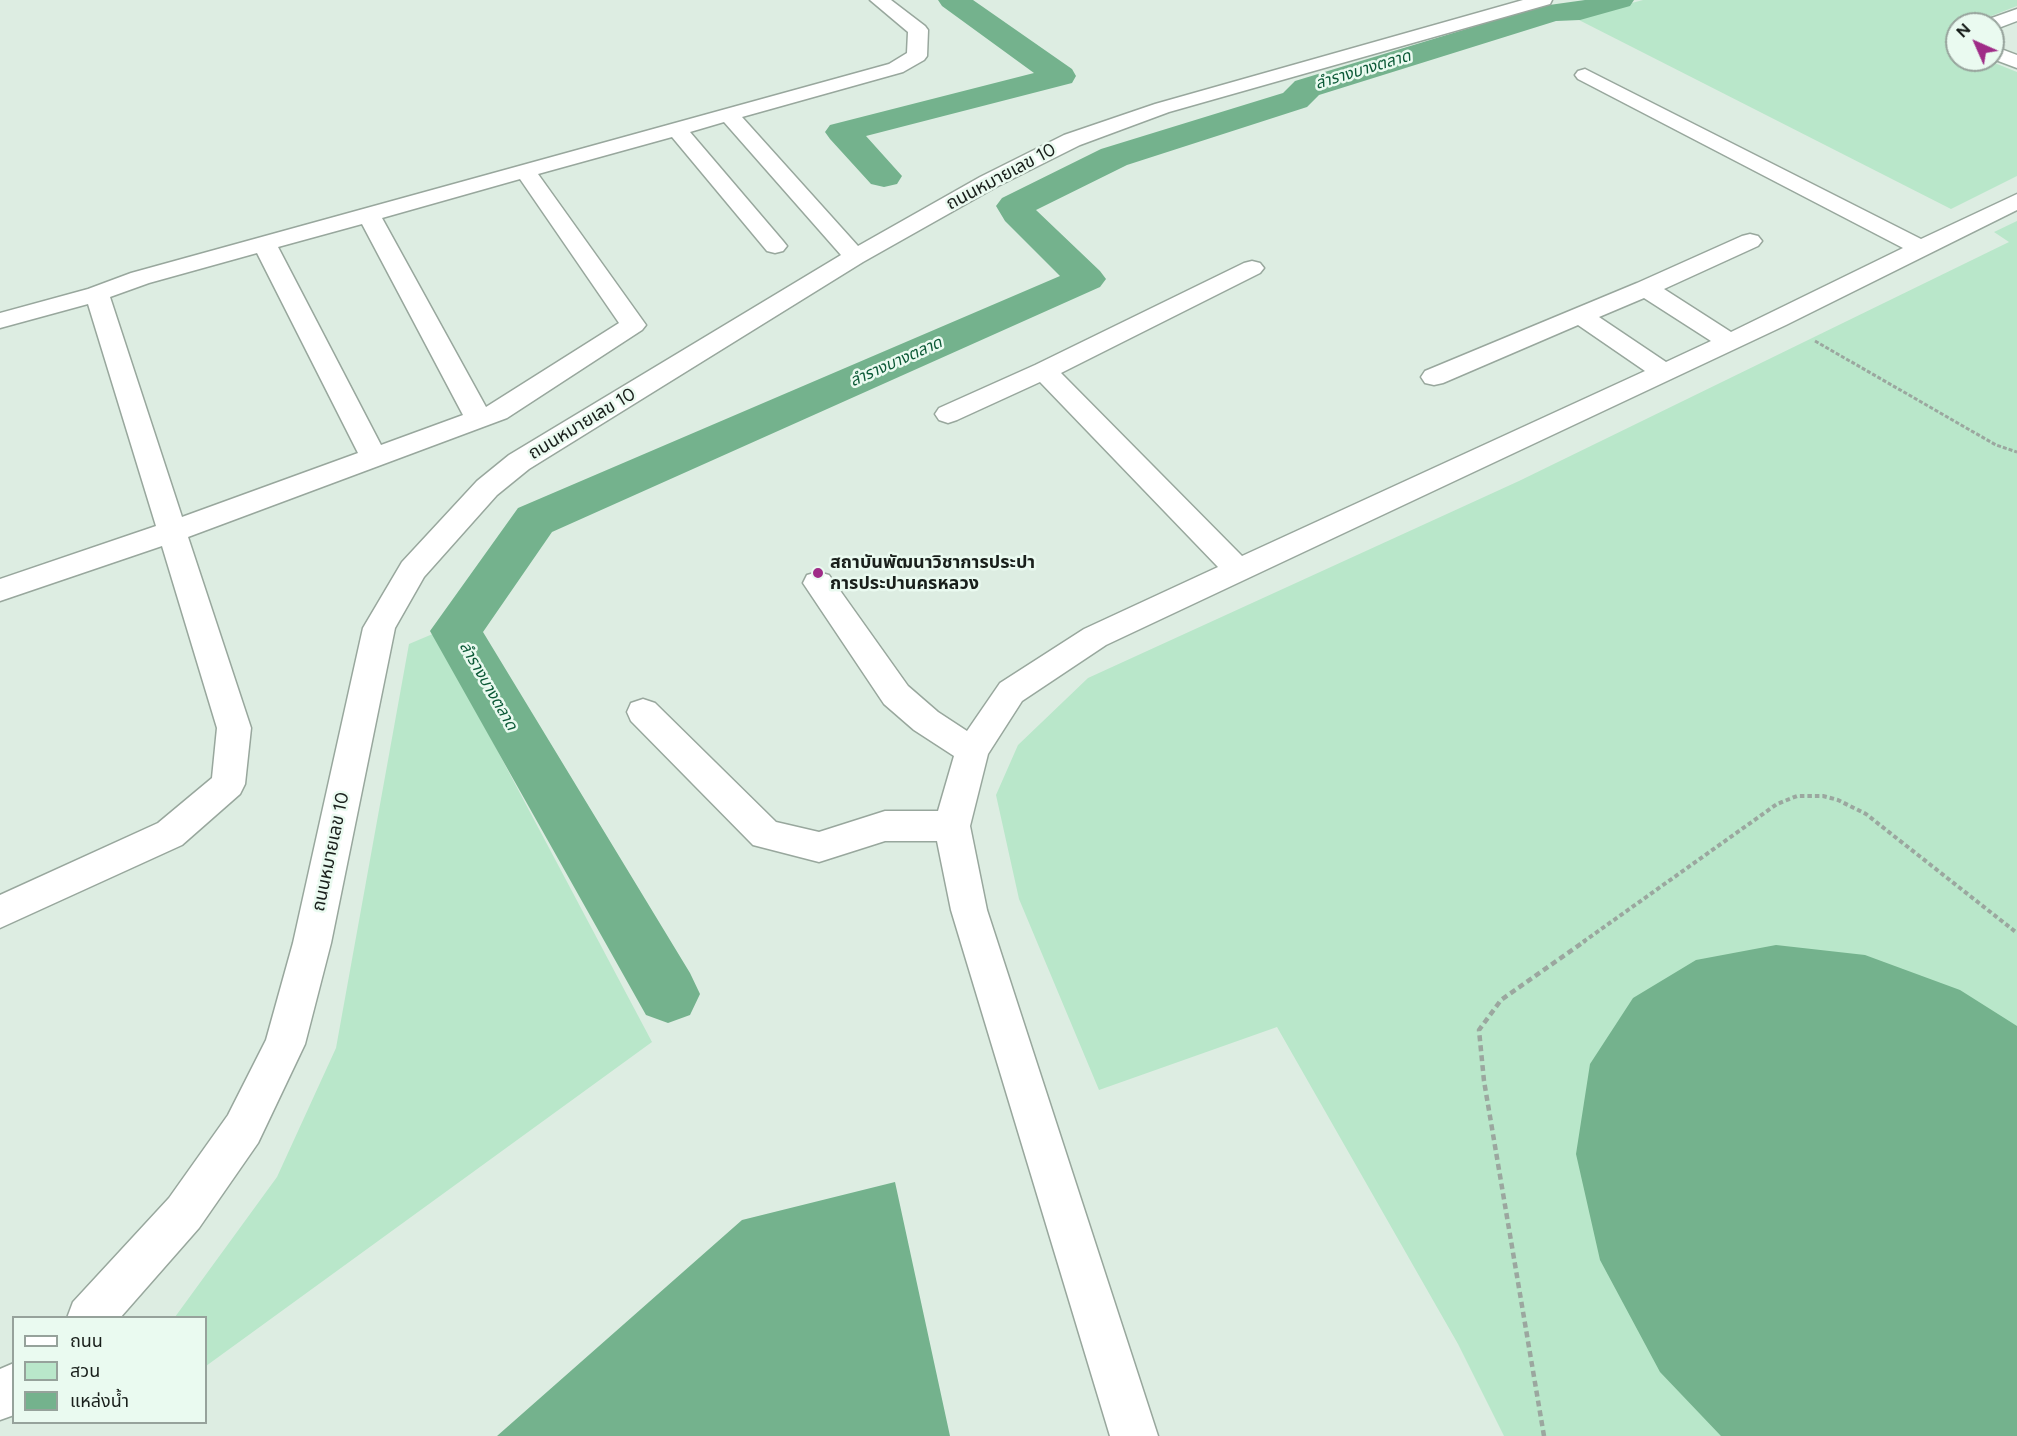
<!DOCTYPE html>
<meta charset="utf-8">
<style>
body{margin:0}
#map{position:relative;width:2017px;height:1436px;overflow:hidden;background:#ddede2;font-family:Figtree,"Noto Sans Thai",sans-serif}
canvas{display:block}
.legend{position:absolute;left:12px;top:1316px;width:195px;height:108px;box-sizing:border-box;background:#eafaf0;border:2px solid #96a29b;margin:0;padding:8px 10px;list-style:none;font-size:18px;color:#191f1b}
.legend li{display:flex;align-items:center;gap:12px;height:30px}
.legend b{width:30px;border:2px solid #96a29b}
.north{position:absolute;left:1945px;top:12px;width:60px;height:60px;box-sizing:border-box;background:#eafaf0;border:2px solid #96a29b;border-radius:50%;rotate:315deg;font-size:16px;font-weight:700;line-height:24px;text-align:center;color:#191f1b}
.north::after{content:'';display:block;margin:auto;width:21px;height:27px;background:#9f2c87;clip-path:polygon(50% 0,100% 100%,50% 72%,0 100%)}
</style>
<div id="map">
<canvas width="2017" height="1436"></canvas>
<ul class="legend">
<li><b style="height:8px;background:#fff"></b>ถนน</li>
<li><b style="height:16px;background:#b9e7ca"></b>สวน</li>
<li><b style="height:16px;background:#74b28d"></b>แหล่งน้ำ</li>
</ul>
<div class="north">N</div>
</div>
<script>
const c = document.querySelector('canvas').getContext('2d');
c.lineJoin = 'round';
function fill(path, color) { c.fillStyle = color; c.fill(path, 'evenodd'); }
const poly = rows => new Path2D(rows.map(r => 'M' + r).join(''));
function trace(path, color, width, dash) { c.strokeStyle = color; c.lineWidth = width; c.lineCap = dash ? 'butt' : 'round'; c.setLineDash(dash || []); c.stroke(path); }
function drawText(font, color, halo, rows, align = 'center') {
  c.font = font + ' Figtree,"Noto Sans Thai",sans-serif'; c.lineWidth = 5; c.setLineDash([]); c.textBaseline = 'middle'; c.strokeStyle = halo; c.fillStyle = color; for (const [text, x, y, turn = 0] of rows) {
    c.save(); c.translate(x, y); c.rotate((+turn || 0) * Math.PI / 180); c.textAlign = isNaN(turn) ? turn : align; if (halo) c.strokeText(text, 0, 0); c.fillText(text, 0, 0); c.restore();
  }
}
fill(poly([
 [1643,0,2017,0,2017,6,1971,24,1957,24,1957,30,1947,34,1952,44,1957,47,1957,60,1987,60,2017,72,2017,176,1951,209,1575,18],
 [2017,221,2017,1436,1504,1436,1458,1344,1277,1027,1099,1090,1019,899,996,795,1018,745,1088,678,1519,481,2009,242,1994,232],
 [435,633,652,1042,206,1366,206,1318,175,1317,277,1177,336,1048,409,644]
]), '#b9e7ca');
fill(poly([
 [1776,945,1865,955,1960,990,2017,1026,2017,1436,1721,1436,1660,1372,1600,1260,1576,1154,1590,1064,1633,998,1696,960],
 [895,1182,950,1436,497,1436,742,1220]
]), '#74b28d');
fill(poly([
 [938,0,973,0,1072,69,1076,76,1072,83,866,136,902,176,897,184,884,187,871,184,830,139,825,132,830,125,1034,73,942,6,938,0],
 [1585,0,1634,0,1630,6,1580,20,1556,21,1319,95,1307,107,1127,165,1036,210,1100,271,1106,279,1100,287,552,532,483,632,690,973,700,994,690,1015,668,1023,646,1015,430,631,518,508,1060,276,1005,221,996,206,1002,198,1101,149,1283,93,1295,81,1542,6,1585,0]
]), '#74b28d');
const minor = poly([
 [870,0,891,0,925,26,928,30,927,56,924,60,903,72,742,117,858,246,980,177,1064,135,1155,104,1523,0,1552,0,1550,4,1169,112,1080,145,996,187,863,262,529,469,497,495,424,577,395,628,331,943,305,1044,258,1143,199,1228,120,1318,67,1318,73,1302,169,1198,228,1115,266,1040,293,943,363,628,402,562,477,481,509,455,841,255,724,122,690,132,783,241,787,246,783,251,775,253,767,251,672,137,538,174,646,325,642,330,507,418,188,537,251,728,245,784,240,794,182,845,0,928,0,895,158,823,212,778,217,728,162,546,0,601,0,579,156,526,88,304,0,328,0,313,88,289,131,273,889,64,907,53,908,32,870,0],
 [520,179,619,323,486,407,382,218,520,179],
 [362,224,463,415,381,445,278,247,362,224],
 [257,253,358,453,182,517,110,297,149,283,257,253],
 [2017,9,2017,21,1993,30,1993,24,1984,24,1986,20,2017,9],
 [1993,46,2017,55,2017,68,1993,59,1993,46],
 [1585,69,1921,239,2017,194,2017,210,1786,325,1106,645,1022,701,988,754,970,826,987,910,1158,1436,1110,1436,951,910,937,841,885,841,819,862,753,845,631,721,627,712,631,703,643,699,655,703,776,822,819,832,885,811,938,811,954,756,914,730,884,704,803,583,807,575,818,572,829,575,908,686,938,712,967,731,1000,683,1084,629,1218,567,1040,382,957,420,948,423,939,420,935,414,939,408,1035,365,1244,263,1252,261,1260,263,1264,268,1260,273,1061,373,1242,556,1645,371,1578,325,1443,383,1434,385,1425,383,1421,377,1425,371,1637,283,1742,236,1750,234,1758,236,1762,241,1758,246,1664,289,1731,332,1903,248,1578,79,1575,75,1578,71,1585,69],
 [1644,298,1711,341,1666,362,1599,317,1644,298],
 [14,1363,14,1415,0,1420,0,1369,14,1363]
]);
trace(minor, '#98a79d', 3);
trace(poly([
 [1815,341,1996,445,2017,452]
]), '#9ba79f', 3, [4, 2]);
trace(poly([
 [1583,942,1777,804,1797,796,1823,796,1838,800,1866,814,2017,933]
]), '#9ba79f', 4, [4.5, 3]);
trace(poly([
 [1544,1436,1484,1081,1479,1030,1501,1000,1585,941]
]), '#9ba79f', 4.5, [6, 4]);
fill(minor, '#fff');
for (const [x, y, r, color] of [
 [818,573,6,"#9f2c87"]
]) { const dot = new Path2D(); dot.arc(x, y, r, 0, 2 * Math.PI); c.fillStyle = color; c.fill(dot); trace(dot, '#eafaf0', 2); }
drawText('italic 16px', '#0b5936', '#eafaf0', [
 ["ลำรางบางตลาด",1363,70,-17],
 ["ลำรางบางตลาด",896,362,-24],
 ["ลำรางบางตลาด",488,686,60]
]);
drawText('18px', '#191f1b', '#eafaf0', [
 ["ถนนหมายเลข 10",1001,177,-28],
 ["ถนนหมายเลข 10",582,424,-31],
 ["ถนนหมายเลข 10",331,852,-78]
]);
drawText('bold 18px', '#191f1b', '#eafaf0', [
 ["สถาบันพัฒนาวิชาการประปา",830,563],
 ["การประปานครหลวง",830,584]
], 'left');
</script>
